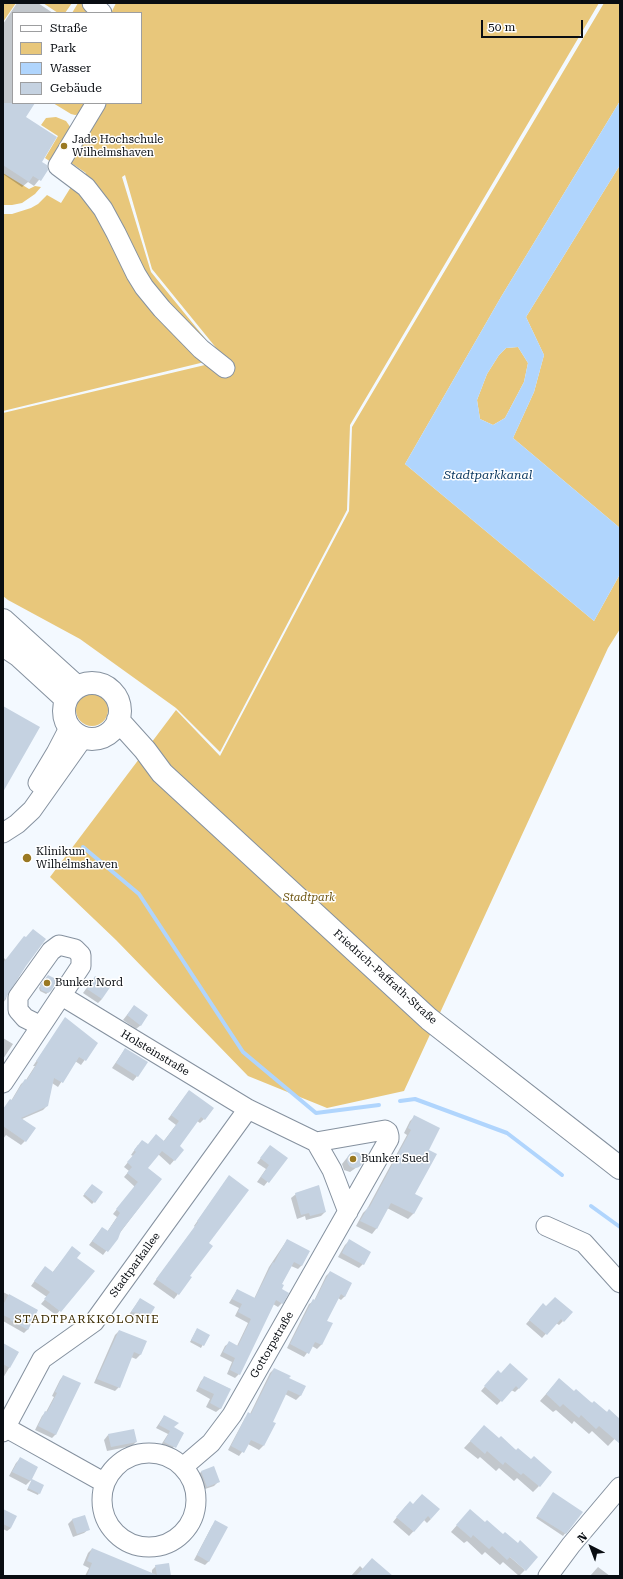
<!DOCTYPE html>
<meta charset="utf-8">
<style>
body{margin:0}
#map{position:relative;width:623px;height:1579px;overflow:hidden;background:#f3f9ff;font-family:"Roboto Serif",serif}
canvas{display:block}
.frame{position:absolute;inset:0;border:4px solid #090d12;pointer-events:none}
.legend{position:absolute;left:12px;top:12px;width:130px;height:92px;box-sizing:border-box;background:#fff;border:1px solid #9d9ea0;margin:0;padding:5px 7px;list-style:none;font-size:12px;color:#090d12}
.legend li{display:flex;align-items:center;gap:8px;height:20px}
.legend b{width:20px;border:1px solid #9d9ea0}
.north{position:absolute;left:571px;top:1527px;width:40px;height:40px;-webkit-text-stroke:3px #fff;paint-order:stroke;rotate:318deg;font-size:11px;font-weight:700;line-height:16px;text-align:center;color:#090d12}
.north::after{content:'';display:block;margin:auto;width:14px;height:18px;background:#090d12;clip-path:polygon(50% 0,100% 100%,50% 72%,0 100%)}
.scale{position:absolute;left:481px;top:20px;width:102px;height:18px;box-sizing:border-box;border:2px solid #090d12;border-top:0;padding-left:5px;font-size:12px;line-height:14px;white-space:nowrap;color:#090d12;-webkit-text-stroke:3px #fff;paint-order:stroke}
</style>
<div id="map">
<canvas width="623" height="1579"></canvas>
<div class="frame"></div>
<ul class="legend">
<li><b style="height:5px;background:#fff"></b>Straße</li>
<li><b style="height:11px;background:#e8c77b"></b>Park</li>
<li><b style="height:11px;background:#b0d5fd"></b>Wasser</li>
<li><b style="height:11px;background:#c5d2e1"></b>Gebäude</li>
</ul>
<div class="north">N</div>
<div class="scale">50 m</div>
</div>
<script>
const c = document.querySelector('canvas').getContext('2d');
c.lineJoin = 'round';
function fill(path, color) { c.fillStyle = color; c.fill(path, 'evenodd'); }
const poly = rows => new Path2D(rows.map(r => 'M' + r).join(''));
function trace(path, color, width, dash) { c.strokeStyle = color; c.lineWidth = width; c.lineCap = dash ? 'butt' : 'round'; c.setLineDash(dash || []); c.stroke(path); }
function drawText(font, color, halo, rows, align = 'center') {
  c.font = font + ' "Roboto Serif",serif'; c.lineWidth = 3; c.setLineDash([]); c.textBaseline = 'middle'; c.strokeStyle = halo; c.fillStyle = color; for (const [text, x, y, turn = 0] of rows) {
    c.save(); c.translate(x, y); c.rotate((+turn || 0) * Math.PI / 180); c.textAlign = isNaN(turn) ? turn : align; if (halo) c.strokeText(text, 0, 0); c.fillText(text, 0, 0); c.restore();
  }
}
fill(poly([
 [3,3,16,3,3,22],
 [43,3,72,3,65,13,58,13],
 [78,3,85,3,98,13,72,13],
 [116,3,599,3,350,425,347,510,220,752,176,708,80,639,8,600,3,596,3,413,226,360,152,269,125,175,122,177,151,272,221,358,3,411,3,214,12,214,31,208,38,204,47,195,61,203,74,182,83,178,86,173,67,160,101,103,141,103,141,13,111,13],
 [604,3,620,3,620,101,501,297,405,464,594,621,620,574,620,629,608,648,404,1091,327,1108,248,1076,116,940,50,877,176,710,220,756,349,511,352,427],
 [53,103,92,103,82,114,75,115,71,114],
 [56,117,66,121,71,128,54,164,45,158,58,136,41,125,46,118],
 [620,165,620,528,513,438,534,392,544,355,526,317],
 [3,173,29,189,35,186,41,187,35,194,22,203,12,205,3,205],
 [518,347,528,363,524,382,505,418,493,425,480,419,477,400,487,374,499,355,506,348],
 '76 710a16 16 0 1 1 32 0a16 16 0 1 1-32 0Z'
]), '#e8c77b');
fill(poly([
 [620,101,620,165,526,317,544,355,534,392,513,438,620,528,620,574,594,621,405,464,501,297],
 [518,347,528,363,524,382,505,418,493,425,480,419,477,400,487,374,499,355,506,348]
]), '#b0d5fd');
fill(poly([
 [17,3,38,3,53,13,13,13,13,103,34,103,25,117,40,162,47,170,34,186,28,182,22,187,3,174,3,24],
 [33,930,8,990,6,999,3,1003,3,957,6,960],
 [95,977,102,999,98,1003,83,993],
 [45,979,50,991,46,994,40,991,39,988],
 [134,1006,141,1025,136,1029,123,1020],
 [65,1019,97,1043,81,1065,75,1061,58,1087,52,1083,47,1106,43,1110,22,1119,34,1128,25,1141,21,1145,6,1135,3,1139,3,1109,11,1101,21,1084,26,1080,35,1066,33,1066],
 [3,1038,13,1044,3,1059],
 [125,1049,137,1076,133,1081,112,1068],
 [189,1091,204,1119,200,1123,197,1121,179,1146,183,1150,170,1165,158,1154,147,1168,161,1179,103,1255,89,1245,102,1228,107,1232,117,1217,113,1214,134,1188,134,1186,124,1177,129,1171,124,1167,133,1156,131,1155,138,1145,147,1145,163,1142,176,1125,168,1119],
 [415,1116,428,1150,414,1194,421,1198,413,1214,408,1219,387,1208,376,1229,372,1234,356,1226,363,1213,367,1209,407,1135,404,1133,410,1121],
 [270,1146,287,1158,264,1186,257,1182,266,1169,257,1163],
 [355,1153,360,1155,362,1160,360,1165,350,1172,344,1170,342,1164,350,1154],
 [229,1176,208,1244,189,1277,190,1278,174,1299,153,1284,195,1227,194,1226],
 [90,1187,94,1202,92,1204,83,1196],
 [296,1194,325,1212,321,1216,306,1220,305,1216,297,1219,291,1198],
 [287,1240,302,1265,298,1269,291,1266,281,1285,282,1303,278,1307,273,1304,239,1374,235,1378,227,1374,232,1362,220,1356,225,1346,229,1343,237,1346,248,1323,235,1316,239,1308,229,1303,237,1290,254,1299,269,1267],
 [349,1241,363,1264,359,1268,338,1257,345,1245],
 [72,1248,76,1258,93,1271,56,1315,41,1304,47,1297,31,1286,41,1272,52,1273],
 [330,1272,345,1296,341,1300,338,1298,326,1321,331,1324,321,1345,317,1349,312,1346,304,1357,287,1348,309,1304,314,1301,326,1276],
 [3,1292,37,1310,28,1329,24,1333,3,1321],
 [140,1299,147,1318,143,1322,134,1317,128,1316],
 [551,1302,563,1321,559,1325,556,1323,542,1338,526,1324,539,1309,546,1308],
 [119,1331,145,1342,140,1355,136,1359,131,1357,119,1387,115,1391,94,1383,115,1335],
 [196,1331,208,1335,201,1348,190,1342],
 [3,1344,18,1353,3,1378],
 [274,1369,288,1379,305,1387,300,1396,296,1400,285,1394,271,1422,263,1446,259,1450,248,1444,239,1456,228,1450,245,1418,250,1414,270,1373],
 [506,1369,519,1388,515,1392,511,1390,497,1405,481,1391,494,1376,501,1374],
 [63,1376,56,1434,52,1438,35,1430,42,1416,46,1412,54,1397,52,1396,60,1380],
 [205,1377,230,1389,221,1408,216,1412,206,1407,210,1399,196,1391,201,1381],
 [553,1386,574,1392,620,1420,620,1433,608,1446,592,1431,589,1434,574,1421,572,1424,556,1410,553,1412,540,1401],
 [164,1416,172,1428,183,1433,171,1451,161,1445,168,1434,156,1428],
 [478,1433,499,1439,531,1460,539,1486,533,1492,517,1478,514,1481,499,1468,496,1471,480,1457,478,1459,464,1448],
 [108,1435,136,1442,132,1446,107,1451,104,1440],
 [20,1459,37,1467,30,1481,26,1485,9,1476,16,1463],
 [213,1468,218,1482,214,1486,202,1490,197,1476,201,1472],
 [31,1482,39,1493,38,1495,27,1490],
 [552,1495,582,1512,563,1536,536,1518],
 [418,1499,431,1519,427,1523,424,1520,409,1536,393,1522,406,1506,413,1505],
 [3,1510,11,1528,7,1531,3,1529],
 [84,1516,89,1529,84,1533,73,1537,68,1524,72,1520],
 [464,1517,525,1570,519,1576,503,1562,500,1565,485,1552,482,1555,467,1541,464,1543,451,1532],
 [216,1522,209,1561,205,1565,194,1560,212,1526],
 [92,1549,132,1576,85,1576,89,1568,83,1565,88,1553],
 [156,1566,170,1576,141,1576,152,1574,152,1570],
 [360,1566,363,1569,386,1576,351,1576],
 [598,1567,610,1576,590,1576]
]), '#0003');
trace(poly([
 [83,847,139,894,243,1052,316,1113,379,1105],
 [400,1101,415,1099,507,1133,562,1175],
 [591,1206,620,1227]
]), '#b0d5fd', 4);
fill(poly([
 [3,103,35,103,26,117,57,137,42,162,47,165,48,170,41,181,33,176,29,182,3,165],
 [3,706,40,727,3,792],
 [33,929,46,939,26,966,3,1002,3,963,24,936,26,937],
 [48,975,54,978,56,983,51,991,48,993,41,990,40,985],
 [95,976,111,986,102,999,87,989],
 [134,1005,148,1015,141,1026,127,1015],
 [65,1017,98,1043,86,1061,79,1057,63,1083,54,1078,48,1106,21,1118,36,1128,26,1142,3,1126,3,1109,10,1099,12,1100,25,1079,27,1080,38,1062,36,1061],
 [125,1048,148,1062,138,1077,116,1063],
 [189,1090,214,1108,205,1120,201,1117,180,1146,184,1150,175,1161,162,1151,148,1168,162,1179,121,1231,118,1239,108,1252,92,1241,102,1227,108,1231,120,1213,116,1209,137,1183,138,1182,127,1173,132,1167,127,1162,136,1152,134,1150,142,1140,148,1144,156,1134,164,1141,179,1121,171,1115],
 [414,1115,440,1128,429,1150,437,1154,415,1194,423,1198,414,1214,391,1203,377,1229,360,1221,368,1207,369,1208,411,1130,408,1128],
 [270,1145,288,1158,269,1183,261,1177,269,1165,260,1158],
 '347 1160a8 8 0 1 1 16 0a8 8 0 1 1-16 0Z',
 [229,1175,249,1190,209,1243,213,1246,190,1276,192,1277,179,1295,156,1279,198,1222,197,1221],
 [92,1184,103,1192,95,1203,84,1194],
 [319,1185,326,1212,310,1216,309,1213,301,1215,295,1193],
 [287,1239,310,1251,302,1266,294,1262,282,1284,284,1285,282,1289,289,1293,283,1304,276,1300,240,1375,230,1370,235,1358,223,1352,229,1341,238,1346,251,1319,238,1312,242,1304,232,1299,237,1289,255,1298,273,1262,274,1263],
 [349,1239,371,1252,364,1265,342,1253],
 [72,1246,81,1253,77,1258,95,1271,61,1312,44,1299,50,1292,34,1281,45,1266,53,1272],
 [330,1271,352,1283,345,1297,341,1294,327,1321,333,1323,322,1345,315,1342,309,1354,290,1344,313,1299,315,1300],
 [9,1294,38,1310,28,1330,10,1320,11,1319,3,1315,3,1305],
 [555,1297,573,1312,564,1322,561,1319,547,1335,529,1320,543,1303,546,1306],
 [140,1298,155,1307,148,1319,139,1313,131,1312],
 [197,1328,210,1335,204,1346,191,1340],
 [119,1330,147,1341,141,1355,134,1352,120,1388,97,1379],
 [3,1343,19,1352,10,1368,3,1364],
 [510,1363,528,1379,519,1389,516,1386,502,1402,484,1386,498,1370,501,1373],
 [274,1368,291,1376,289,1378,306,1386,301,1396,288,1390,273,1422,276,1423,264,1446,251,1440,244,1453,231,1446,248,1412,251,1414],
 [63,1375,81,1383,56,1435,38,1426,45,1411,47,1412,57,1393,55,1392],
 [204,1376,231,1389,221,1409,210,1403,214,1394,199,1387],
 [559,1378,574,1391,576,1389,592,1403,594,1401,607,1412,609,1409,620,1419,620,1444,599,1426,596,1429,581,1415,579,1418,563,1404,560,1407,546,1394],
 [164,1415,179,1423,174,1427,184,1433,176,1448,164,1442,170,1431,159,1425],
 [484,1425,499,1438,501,1436,516,1450,518,1448,531,1459,534,1456,552,1472,540,1487,523,1473,521,1475,505,1462,503,1465,487,1451,485,1454,470,1441],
 [134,1429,137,1442,111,1447,108,1434],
 [20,1457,38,1467,31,1481,12,1472],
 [214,1466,220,1482,207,1487,201,1471],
 [32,1479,44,1485,40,1494,28,1488],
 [553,1492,583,1512,566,1534,537,1516],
 [422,1494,440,1509,431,1519,428,1516,414,1532,396,1517,410,1501,413,1504],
 [3,1509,17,1516,11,1528,3,1524],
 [470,1509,485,1522,487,1520,503,1534,505,1532,518,1543,520,1540,538,1557,526,1571,510,1557,507,1560,492,1546,489,1549,473,1535,471,1538,456,1525],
 [85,1515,90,1530,77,1534,72,1519],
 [215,1520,228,1527,209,1562,197,1555],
 [92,1548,157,1575,155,1565,169,1563,171,1576,87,1576,92,1563,87,1561],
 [372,1558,393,1576,356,1576]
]), '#c5d2e1');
const minor = poly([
 [92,3,102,13],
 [96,103,58,166,86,187,103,209,116,233,136,274,144,287,162,309,201,349,225,368],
 [38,783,56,753,69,728],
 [3,833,17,824,32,810,83,738],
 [62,996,248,1109,316,1142,332,1170,348,1212],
 [3,1083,81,966,81,955,75,949,59,945,51,951,18,997,18,1010,25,1018,41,1026],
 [546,1226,584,1243,620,1283],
 [3,1426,105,1483],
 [3,1432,42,1359,94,1322,248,1109],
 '102 1500a47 47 0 1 1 94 0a47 47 0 1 1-94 0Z',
 [183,1467,211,1443,232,1415,389,1139,389,1136,388,1132,385,1130,316,1142],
 [548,1576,571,1545,620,1487]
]);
const major = poly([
 [3,620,77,687],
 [3,645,18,655,66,699],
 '64 711a28 28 0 1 1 56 0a28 28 0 1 1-56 0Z',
 [118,720,145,750,162,773,429,1019,620,1168]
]);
trace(minor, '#85919f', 21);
trace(major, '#85919f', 24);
trace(minor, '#fff', 19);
trace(major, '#fff', 22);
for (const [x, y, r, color] of [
 [64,146,4,"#9a7923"],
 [27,858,5,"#9a7923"],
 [47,983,4,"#9a7923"],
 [353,1159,4,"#9a7923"]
]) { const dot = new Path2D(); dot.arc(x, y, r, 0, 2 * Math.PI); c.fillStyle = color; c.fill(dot); trace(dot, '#fff', 1.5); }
drawText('11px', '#090d12', '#fff', [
 ["Jade Hochschule",72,140],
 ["Wilhelmshaven",72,153],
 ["Klinikum",36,852],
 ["Wilhelmshaven",36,865],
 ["Bunker Nord",55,983],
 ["Bunker Sued",361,1159]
], 'left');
drawText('italic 11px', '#6d5410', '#fff', [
 ["Stadtpark",309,898]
]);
drawText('11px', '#090d12', '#fff', [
 ["Friedrich-Paffrath-Straße",385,977,42],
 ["Holsteinstraße",155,1053,31],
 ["Stadtparkallee",135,1265,-54],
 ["Gottorpstraße",272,1345,-60]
]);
drawText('italic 12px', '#07355e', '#fff', [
 ["Stadtparkkanal",488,475]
]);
c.letterSpacing = '1px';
drawText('12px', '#403006', '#fff', [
 ["STADTPARKKOLONIE",87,1319]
]);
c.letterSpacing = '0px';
</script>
